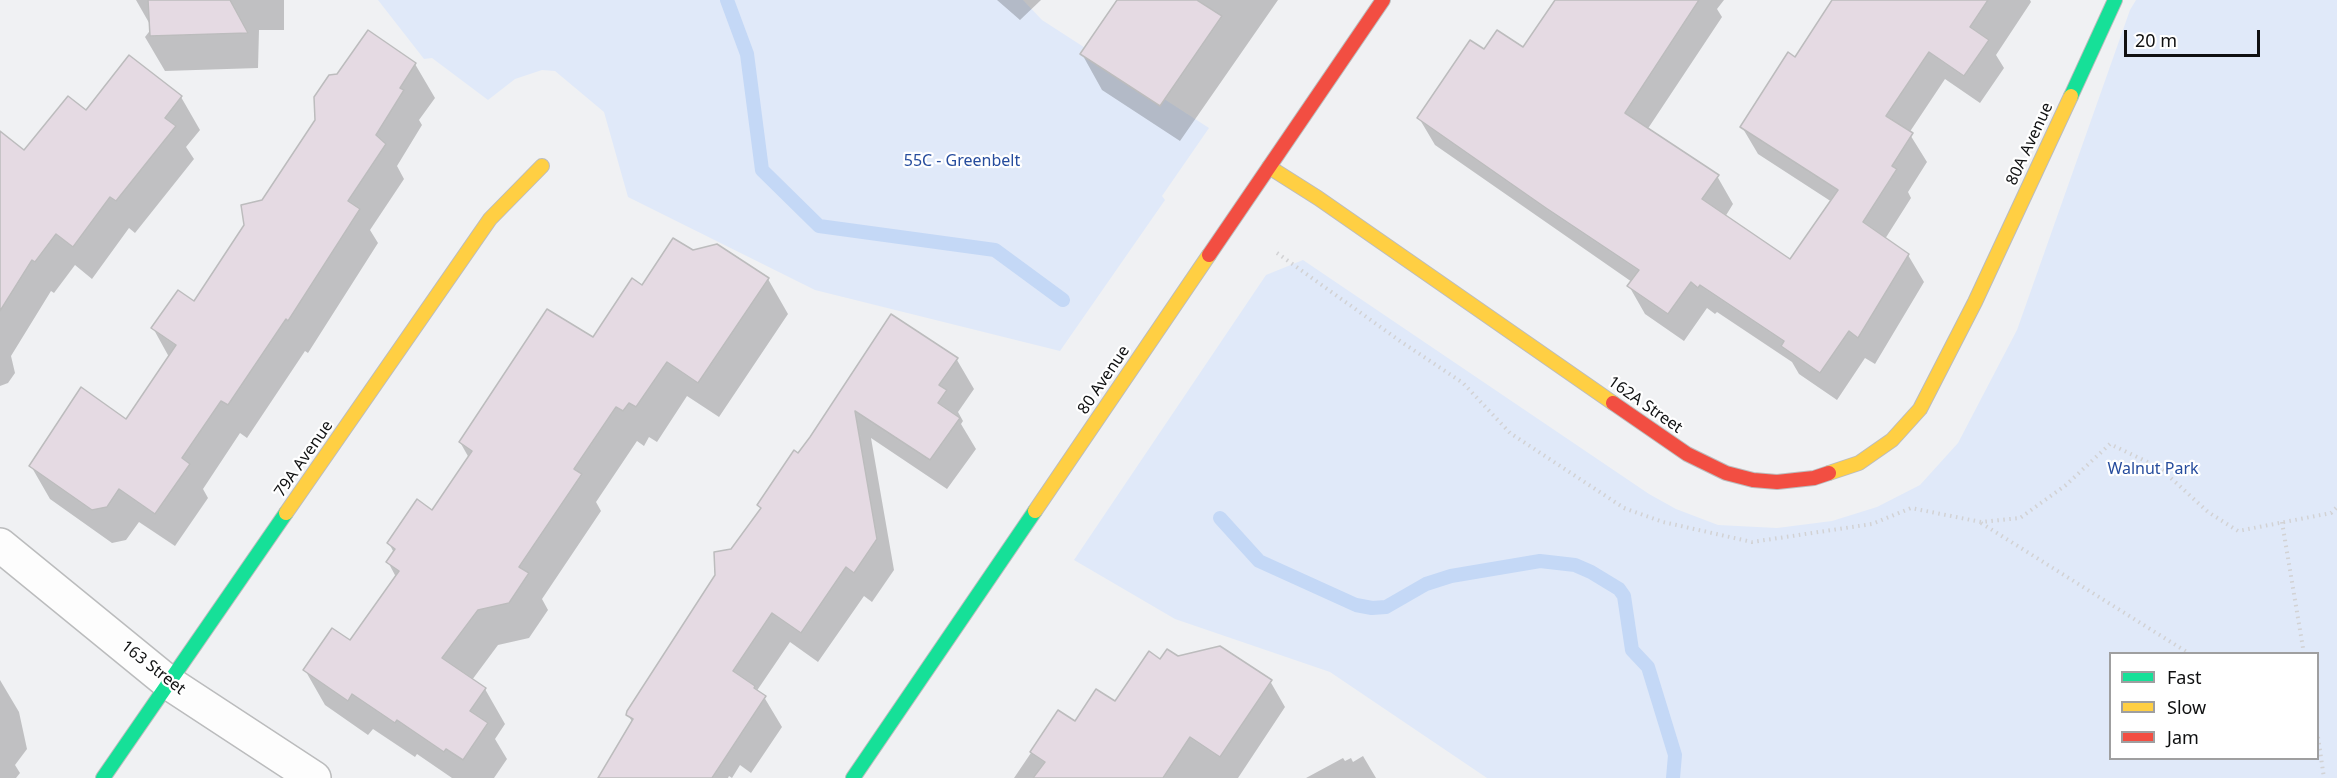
<!DOCTYPE html>
<style>
body{margin:0}
#map{position:relative;width:2337px;height:778px;overflow:hidden;background:#f0f1f3;font-family:"Noto Sans",sans-serif}
canvas{display:block}
.legend{position:absolute;left:2109px;top:652px;width:210px;height:108px;box-sizing:border-box;background:#fff;border:2px solid #9f9fa0;margin:0;padding:8px 10px;list-style:none;font-size:18px;color:#0f1011}
.legend li{display:flex;align-items:center;gap:12px;height:30px}
.legend b{width:30px;border:2px solid #9f9fa0}
.scale{position:absolute;left:2124px;top:30px;width:136px;height:27px;box-sizing:border-box;border:3px solid #0f1011;border-top:0;padding-left:8px;font-size:18px;line-height:21px;white-space:nowrap;color:#0f1011;-webkit-text-stroke:4px #fff;paint-order:stroke}
</style>
<div id="map">
<canvas width="2337" height="778"></canvas>
<ul class="legend">
<li><b style="height:8px;background:#16e098"></b>Fast</li>
<li><b style="height:8px;background:#ffcf43"></b>Slow</li>
<li><b style="height:8px;background:#f24e42"></b>Jam</li>
</ul>
<div class="scale">20 m</div>
</div>
<script>
const c = document.querySelector('canvas').getContext('2d');
c.lineJoin = 'round';
function fill(path, color) { c.fillStyle = color; c.fill(path, 'evenodd'); }
const poly = rows => new Path2D(rows.map(r => 'M' + r).join(''));
function trace(path, color, width, dash) { c.strokeStyle = color; c.lineWidth = width; c.lineCap = dash ? 'butt' : 'round'; c.setLineDash(dash || []); c.stroke(path); }
function drawText(font, color, halo, rows, align = 'center') {
  c.font = font + ' "Noto Sans",sans-serif'; c.lineWidth = 4.5; c.setLineDash([]); c.textBaseline = 'middle'; c.strokeStyle = halo; c.fillStyle = color; for (const [text, x, y, turn = 0] of rows) {
    c.save(); c.translate(x, y); c.rotate((+turn || 0) * Math.PI / 180); c.textAlign = isNaN(turn) ? turn : align; if (halo) c.strokeText(text, 0, 0); c.fillText(text, 0, 0); c.restore();
  }
}
fill(poly([
 [378,0,1023,0,1042,20,1209,128,1162,196,1165,200,1060,351,815,290,628,197,604,112,555,71,542,70,515,79,488,100,432,58,424,59],
 [2136,0,2337,0,2337,778,1487,778,1330,672,1175,619,1074,560,1266,275,1303,260,1649,494,1676,509,1718,525,1777,528,1832,521,1877,507,1920,485,1958,443,2017,330,2130,10],
 [2110,654,2318,654,2318,758,2110,758]
]), '#e0e9f9');
fill(poly([
 [136,0,284,0,284,30,259,30,258,68,165,71,145,37,152,28],
 [997,0,1041,0,1020,20],
 [1118,0,1278,0,1180,141,1102,90,1082,54],
 [1556,0,1724,0,1717,9,1722,17,1647,130,1717,176,1733,204,1725,217,1790,262,1832,202,1758,154,1742,127,1795,59,1834,0,2030,0,2031,2,1996,55,2004,68,1980,103,1945,79,1909,133,1927,162,1908,192,1911,198,1885,239,1908,255,1924,282,1875,364,1865,358,1837,400,1799,374,1792,362,1717,312,1715,314,1707,308,1684,341,1645,314,1629,286,1632,282,1435,145,1419,118,1484,51,1523,49],
 [368,32,415,64,435,98,419,120,422,125,397,166,404,179,370,230,378,243,308,353,305,351,247,438,240,433,203,489,208,498,175,546,139,522,126,540,112,543,50,499,31,466,126,421,169,357,153,328,194,303,317,121,338,76],
 [181,97,200,130,186,147,194,159,135,233,129,228,92,279,75,265,54,293,51,291,11,356,15,373,8,383,0,386,0,133,24,152,87,112],
 [693,252,768,279,788,314,719,417,687,396,657,442,649,437,644,446,637,441,596,502,601,511,542,599,548,610,529,638,498,645,472,680,485,689,505,724,495,739,507,759,494,778,452,778,417,754,415,757,373,729,368,735,325,705,305,670,350,642,396,577,388,562,394,553,389,543,433,512,469,458,460,442,593,339,643,287],
 [892,316,957,360,974,389,958,412,963,421,961,424,976,449,947,489,871,438,894,570,872,602,864,596,818,662,790,642,756,692,764,697,782,727,751,773,740,765,732,778,729,776,728,778,600,778,633,723,628,715,732,550,761,509,759,505,798,455],
 [1161,661,1270,681,1285,707,1238,778,1014,778,1058,713,1075,723,1116,703],
 [0,680,19,712,27,749,15,765,20,773,16,778,0,778],
 [1363,756,1376,778,1306,778,1343,758,1345,761,1351,758,1353,762]
]), '#0003');
trace(poly([
 [727,0,747,54,762,170,819,226,995,250,1063,300],
 [1220,518,1259,561,1356,605,1372,608,1386,607,1426,584,1451,576,1540,561,1575,565,1591,572,1619,589,1624,596,1632,650,1648,667,1675,755,1673,778]
]), '#c4d8f6', 14);
const building = poly([
 [148,0,230,0,248,33,150,36,148,0],
 [1117,0,1197,0,1222,16,1160,106,1080,54,1117,0],
 [1555,0,1699,0,1625,113,1719,175,1702,199,1790,259,1838,190,1740,127,1788,52,1795,57,1832,0,1988,0,1970,27,1989,40,1964,76,1929,52,1886,116,1913,133,1892,166,1897,169,1863,222,1909,254,1858,338,1849,331,1820,373,1781,346,1784,341,1700,285,1698,288,1691,282,1668,314,1627,286,1639,270,1546,208,1417,118,1470,40,1484,49,1497,30,1523,47,1555,0],
 [368,30,416,63,400,88,404,90,376,135,386,144,348,201,360,209,288,321,286,319,228,405,221,401,182,458,190,464,155,514,119,489,107,507,92,510,29,466,81,387,126,419,176,345,151,328,178,290,194,301,244,225,241,205,262,200,315,120,314,97,329,75,337,74,368,30],
 [129,55,182,96,165,118,176,126,116,201,110,197,73,247,56,234,35,262,32,260,0,311,0,131,24,150,68,96,86,110,129,55],
 [673,238,693,250,717,244,769,278,698,383,667,362,636,407,629,403,623,411,616,407,574,469,582,474,519,567,529,573,509,603,478,610,442,658,486,688,470,711,488,723,463,760,446,749,444,752,397,720,395,723,352,694,348,701,303,670,332,628,350,640,399,571,386,562,395,549,387,543,417,499,432,510,472,451,459,442,547,309,593,337,632,278,642,285,673,238],
 [891,314,958,358,939,385,947,390,938,403,960,418,930,460,855,411,877,539,854,573,846,567,801,633,772,613,733,671,755,686,754,688,766,696,712,778,598,778,633,719,626,715,627,711,715,575,714,552,731,549,761,508,757,505,794,450,798,453,810,437,891,314],
 [1220,646,1272,680,1220,757,1190,737,1163,778,1033,778,1045,762,1030,752,1058,710,1075,721,1096,689,1115,701,1149,651,1160,659,1167,649,1178,656,1220,646]
]);
fill(building, '#e5dae3');
trace(building, '#bcbcbd', 1.5);
const street = poly([
 [0,545,169,683,314,778]
]);
const fast = poly([
 [2071,96,2115,0],
 [103,778,286,513],
 [853,778,1035,511]
]);
const slow = poly([
 [1269,167,1318,198,1613,403],
 [1829,473,1859,463,1892,440,1920,409,1975,302,2071,96],
 [1035,511,1209,255],
 [286,513,490,219,542,166]
]);
const jam = poly([
 [1209,255,1383,0],
 [1613,403,1687,454,1726,473,1753,480,1777,482,1814,478,1829,473]
]);
trace(street, '#bbbcbd', 36);
trace(fast, '#bbbcbd', 16);
trace(slow, '#bbbcbd', 16);
trace(jam, '#bbbcbd', 16);
trace(poly([
 [1277,253,1400,341,1463,383,1510,433,1624,508,1663,522,1752,542,1872,524,1911,508,1981,522,2020,518,2066,485,2110,444,2160,468,2208,512,2238,531,2331,513,2337,507],
 [2282,522,2304,654],
 [1981,523,2190,654],
 [2318,737,2324,778]
]), '#d2d2d4', 4, [1.5, 4.5]);
trace(street, '#fdfdfd', 33);
trace(fast, '#16e098', 14);
trace(slow, '#ffcf43', 14);
trace(jam, '#f24e42', 14);
drawText('16px', '#0f1011', '#fff', [
 ["80A Avenue",2030,144,-65],
 ["80 Avenue",1104,380,-56],
 ["162A Street",1645,405,35],
 ["79A Avenue",304,459,-55],
 ["163 Street",153,668,38]
]);
drawText('16px', '#264c9d', '#fff', [
 ["55C - Greenbelt",962,161],
 ["Walnut Park",2153,469]
]);
</script>
